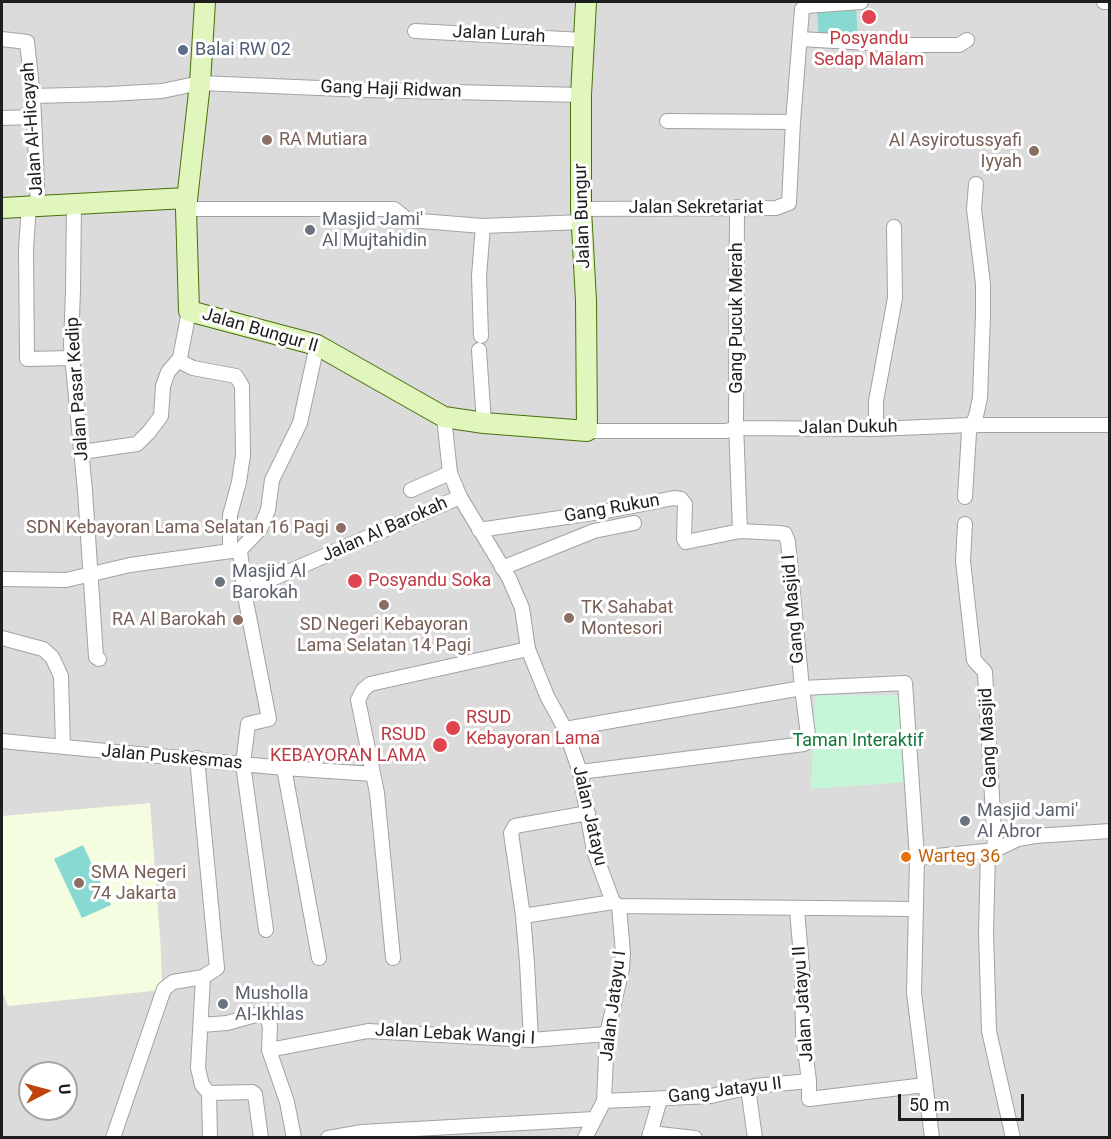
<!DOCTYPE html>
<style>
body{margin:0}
#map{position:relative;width:1111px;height:1139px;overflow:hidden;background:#eeeee5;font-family:Roboto,sans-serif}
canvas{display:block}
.frame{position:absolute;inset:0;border:3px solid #1e1e1e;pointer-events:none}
.north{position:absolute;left:18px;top:1061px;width:60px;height:60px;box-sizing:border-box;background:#fff;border:2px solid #a5a5a5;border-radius:50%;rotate:84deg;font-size:16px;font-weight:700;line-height:24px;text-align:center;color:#1e1e1e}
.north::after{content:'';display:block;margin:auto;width:21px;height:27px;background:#c0430c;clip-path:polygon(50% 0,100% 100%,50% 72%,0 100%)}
.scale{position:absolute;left:898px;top:1094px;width:126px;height:27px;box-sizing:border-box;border:3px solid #1e1e1e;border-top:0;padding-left:8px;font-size:18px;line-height:21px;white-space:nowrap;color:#1e1e1e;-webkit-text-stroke:4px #fff;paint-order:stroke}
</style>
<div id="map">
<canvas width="1111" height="1139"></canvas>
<div class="frame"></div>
<div class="north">U</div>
<div class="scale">50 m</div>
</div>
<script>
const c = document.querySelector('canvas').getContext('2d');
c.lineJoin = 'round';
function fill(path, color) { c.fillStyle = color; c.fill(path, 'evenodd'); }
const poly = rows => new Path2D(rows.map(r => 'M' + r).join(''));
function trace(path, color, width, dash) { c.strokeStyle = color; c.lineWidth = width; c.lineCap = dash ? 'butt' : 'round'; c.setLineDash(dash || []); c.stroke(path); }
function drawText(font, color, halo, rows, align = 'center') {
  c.font = font + ' Roboto,sans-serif'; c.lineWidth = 6; c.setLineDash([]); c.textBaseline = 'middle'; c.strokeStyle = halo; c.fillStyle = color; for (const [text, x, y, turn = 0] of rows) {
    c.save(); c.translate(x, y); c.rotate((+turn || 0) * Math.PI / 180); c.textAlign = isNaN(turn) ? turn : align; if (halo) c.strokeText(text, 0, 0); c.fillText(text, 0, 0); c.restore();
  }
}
fill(poly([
 [2,2,1109,2,1109,1137,2,1138],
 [30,1073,66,1073,66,1109,30,1109]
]), '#dcdbdb');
fill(poly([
 [150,803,161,951,162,990,8,1006,2,991,2,816]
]), '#f4fddf');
fill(poly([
 [815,695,901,695,907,782,811,789]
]), '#c4f6d7');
fill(poly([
 [856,7,858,38,819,39,817,9],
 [83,845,111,905,82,918,54,859]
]), '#87d9d2');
const street = poly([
 [1104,2,1110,2],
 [415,31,583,40],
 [2,39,27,42,33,96,38,205],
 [800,39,904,45,959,45,967,40],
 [33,96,109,94,162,91,200,83,367,90,581,95],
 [2,118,34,117],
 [667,121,793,122],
 [74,204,73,290,71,345,85,491,96,657,99,659],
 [29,205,26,249,27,359,72,358],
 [186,209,394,209,408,220,483,226,582,222],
 [581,209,776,208,789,203,793,122,802,9,806,6,861,2],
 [189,311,180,358,181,362,193,368,236,376,242,386,243,455,239,482,230,515,230,550],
 [481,336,479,276,483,226],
 [479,350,484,423],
 [444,417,450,473,460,497,509,578,522,608,528,649,547,696,565,729,580,772,594,851,613,902,619,906,916,909],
 [876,429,876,401,895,298,894,227],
 [587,431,726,431,737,428,876,429,971,425,1110,425],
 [82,452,137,444,149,432,161,416,163,386,168,372,180,358],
 [411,490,450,473],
 [965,497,969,432,976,416,980,398,983,315,983,284,974,209,976,184],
 [965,524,963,561,974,660,985,672,995,850],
 [479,530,607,511,674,498,681,499,685,504,684,539,686,542,740,531],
 [240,550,244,591,269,719,248,724,243,764,266,930],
 [240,550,260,529,268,510,272,480,300,423,317,345],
 [502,568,594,531,634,523],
 [2,579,66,580,130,565,238,550],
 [244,591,460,497],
 [2,638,43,649,52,657,61,676,63,747],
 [565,729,802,688,905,683,917,858,914,993,932,1138],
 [2,741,284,768,373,774],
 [284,768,319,958],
 [580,772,804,744,807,741,808,735,802,688,788,542,785,534,779,533,740,531,736,423,737,207],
 [988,851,986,933,989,1031,1013,1138],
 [917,858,995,850,1018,839,1035,836,1110,831],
 [797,909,802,969,803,1034,809,1081,809,1099,925,1085],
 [523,916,511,833,515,826,588,813],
 [393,958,377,793,358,700,363,690,370,684,528,649],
 [203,977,198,1068,202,1085,209,1093,210,1138],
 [201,1025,227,1023,263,1013,266,1015,270,1026,269,1050,287,1102,294,1138],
 [531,1040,527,963,523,916,613,902],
 [269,1050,368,1031,531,1040,607,1034],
 [748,1088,755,1138],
 [209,1093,252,1092,255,1094,261,1138],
 [604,1101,711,1096,755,1086,809,1081],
 [650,1133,695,1138],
 [113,1138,164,989,173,982,203,977,217,968,197,758],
 [328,1138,362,1132,594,1119],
 [585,1138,604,1101,607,1034,622,969,623,953,619,906],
 [649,1138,660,1099]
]);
const secondary = poly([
 [205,2,200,83,186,209,189,311,317,345,444,417,484,423,587,431,586,301,581,209,581,95,586,2],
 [2,208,186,198]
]);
trace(street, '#a2a2a2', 16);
trace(secondary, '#466f0b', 22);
trace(street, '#fff', 14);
trace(secondary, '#e1f6bc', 20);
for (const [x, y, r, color] of [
 [869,17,8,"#e0444e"],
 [183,50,6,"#5c6f8a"],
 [267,140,6,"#8d6e63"],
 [1034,151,6,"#8d6e63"],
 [310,230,6,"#6b7280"],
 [341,528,6,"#8d6e63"],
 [355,581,8,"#e0444e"],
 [220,582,6,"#6b7280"],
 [384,605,6,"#8d6e63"],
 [569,618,6,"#8d6e63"],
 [238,620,6,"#8d6e63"],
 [453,728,8,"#e0444e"],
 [440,745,8,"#e0444e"],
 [965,821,6,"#6b7280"],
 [906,857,6,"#e8710a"],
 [79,883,6,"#8d6e63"],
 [223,1004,6,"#6b7280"]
]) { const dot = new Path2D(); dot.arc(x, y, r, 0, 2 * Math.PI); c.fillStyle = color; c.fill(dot); trace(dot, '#fff', 2); }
drawText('18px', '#1e1e1e', '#fff', [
 ["Jalan Lurah",499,35,3],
 ["Gang Haji Ridwan",391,90,2],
 ["Jalan Al-Hicayah",33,129,-94],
 ["Jalan Sekretariat",696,208],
 ["Jalan Bungur",583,216,-92],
 ["Gang Pucuk Merah",737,318,-90],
 ["Jalan Bungur II",260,331,16],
 ["Jalan Pasar Kedip",78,389,-94],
 ["Jalan Dukuh",848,428,-1],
 ["Gang Rukun",612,509,-10],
 ["Jalan Al Barokah",385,530,-24],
 ["Gang Masjid I",794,609,-95],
 ["Gang Masjid",989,738,-93],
 ["Jalan Puskesmas",172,758,5],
 ["Jalan Jatayu",589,816,77],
 ["Jalan Jatayu II",804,1004,-94],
 ["Jalan Jatayu I",614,1006,-83],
 ["Jalan Lebak Wangi I",455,1035,3],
 ["Gang Jatayu II",725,1091,-7]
]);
drawText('18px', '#be3a42', '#fff', [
 ["Posyandu",869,39,"center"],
 ["Sedap Malam",869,60,"center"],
 ["Posyandu Soka",368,581],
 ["RSUD",466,718],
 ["Kebayoran Lama",466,739],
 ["RSUD",426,735,"right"],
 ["KEBAYORAN LAMA",426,756,"right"]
], 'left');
drawText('18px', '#4e5e75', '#fff', [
 ["Balai RW 02",195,50]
], 'left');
drawText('18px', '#785e54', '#fff', [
 ["RA Mutiara",279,140],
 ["Al Asyirotussyafi",1022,141,"right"],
 ["Iyyah",1022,162,"right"],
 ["SDN Kebayoran Lama Selatan 16 Pagi",329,528,"right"],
 ["TK Sahabat",581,608],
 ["Montesori",581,629],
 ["RA Al Barokah",226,620,"right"],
 ["SD Negeri Kebayoran",384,625,"center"],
 ["Lama Selatan 14 Pagi",384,646,"center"],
 ["SMA Negeri",91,873],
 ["74 Jakarta",91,894]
], 'left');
drawText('18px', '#5b616d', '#fff', [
 ["Masjid Jami'",322,220],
 ["Al Mujtahidin",322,241],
 ["Masjid Al",232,572],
 ["Barokah",232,593],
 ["Masjid Jami'",977,811],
 ["Al Abror",977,832],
 ["Musholla",235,994],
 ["AI-Ikhlas",235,1015]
], 'left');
drawText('18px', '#127639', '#fff', [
 ["Taman Interaktif",858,741]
]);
drawText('18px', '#c56008', '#fff', [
 ["Warteg 36",918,857]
], 'left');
</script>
